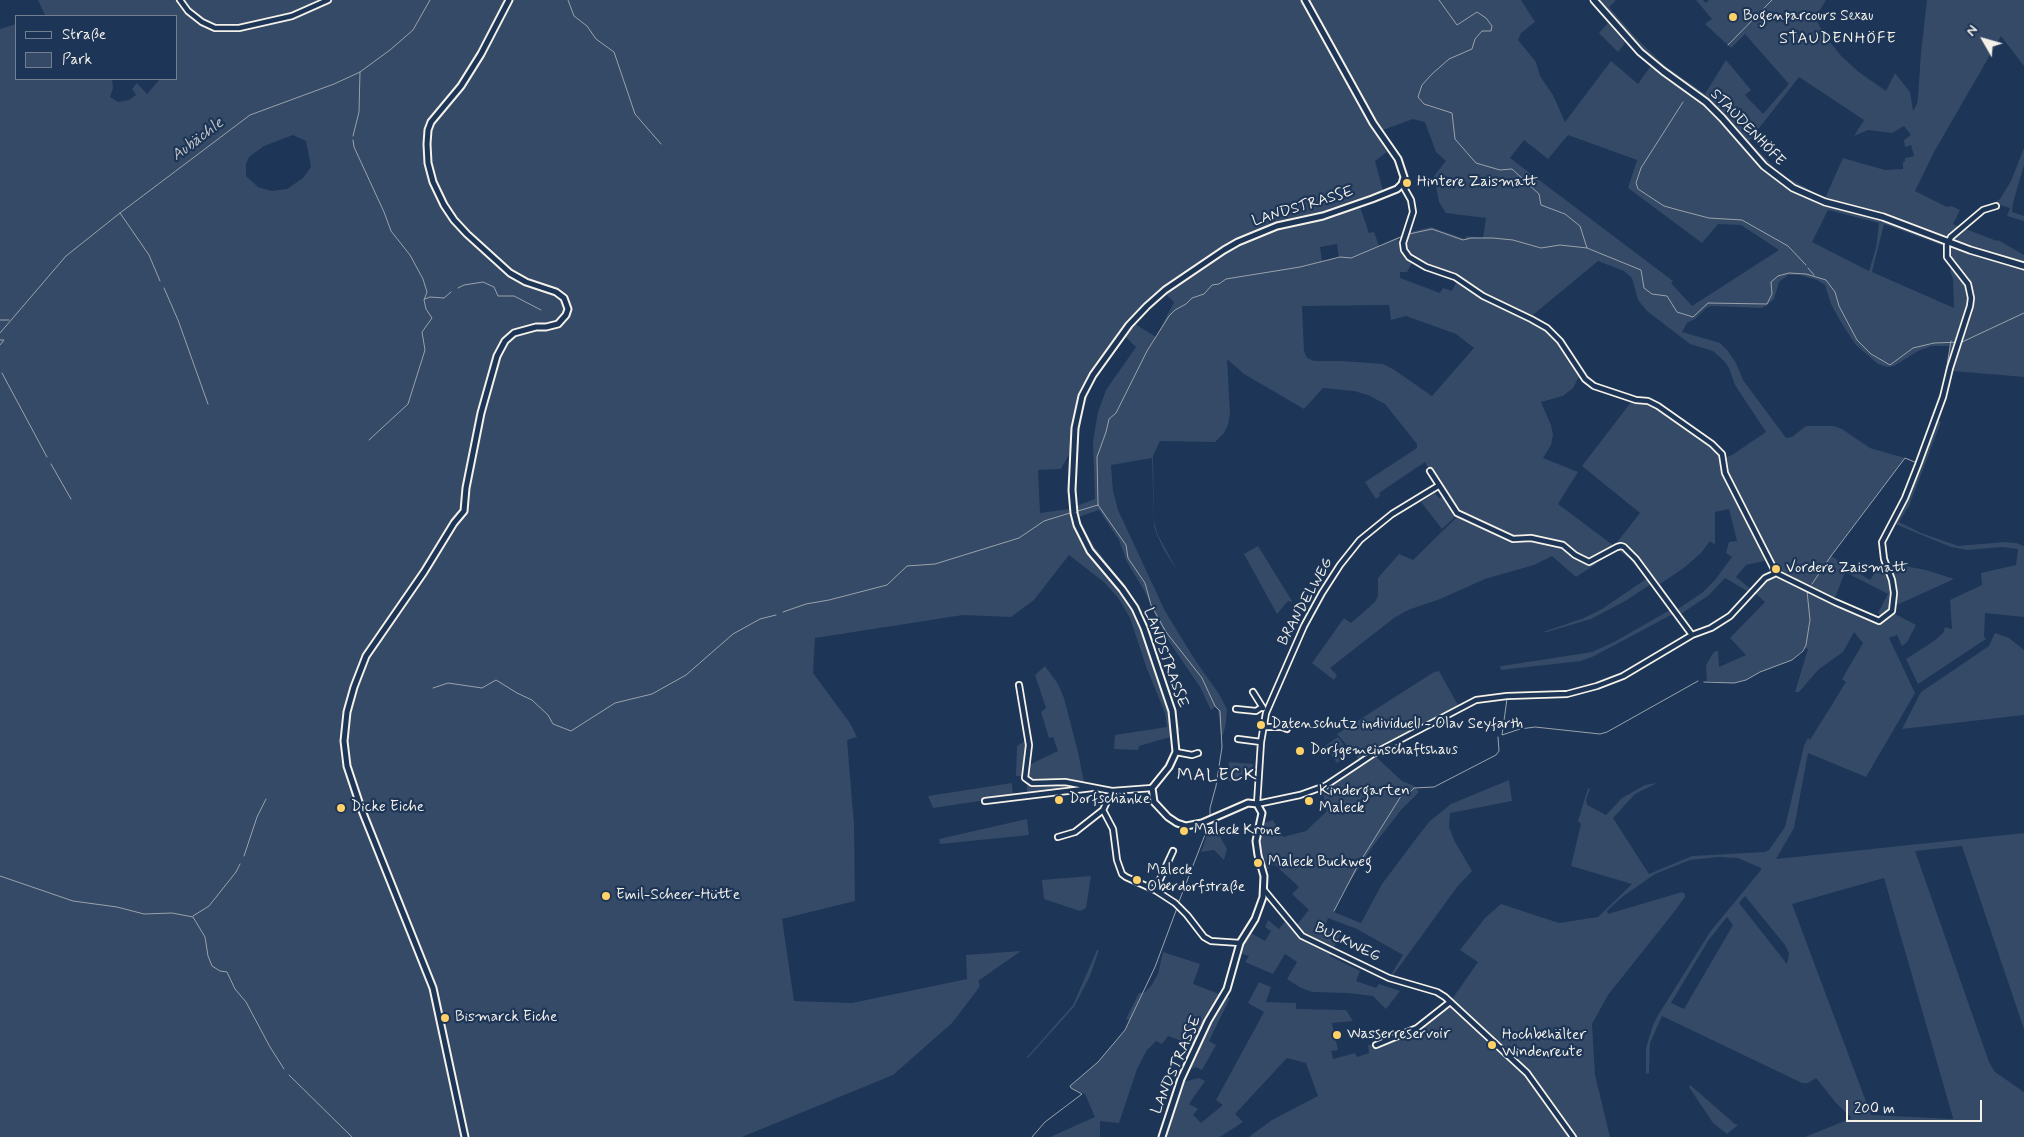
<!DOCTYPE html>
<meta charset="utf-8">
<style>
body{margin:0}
#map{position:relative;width:2024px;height:1137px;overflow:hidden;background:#1d3557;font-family:Mynerve,sans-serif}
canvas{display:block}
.legend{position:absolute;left:15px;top:15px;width:162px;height:65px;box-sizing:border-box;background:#1d3557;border:1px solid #738091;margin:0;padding:6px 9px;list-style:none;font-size:15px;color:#f4f1e8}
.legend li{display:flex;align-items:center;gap:10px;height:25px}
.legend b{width:25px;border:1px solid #738091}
.north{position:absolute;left:1959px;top:15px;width:50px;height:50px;-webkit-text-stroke:4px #1d3557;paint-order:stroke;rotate:308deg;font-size:14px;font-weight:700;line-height:20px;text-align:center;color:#f4f1e8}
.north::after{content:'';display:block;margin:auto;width:18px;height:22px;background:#f4f1e8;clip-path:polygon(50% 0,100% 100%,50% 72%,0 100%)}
.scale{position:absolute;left:1846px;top:1100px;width:136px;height:22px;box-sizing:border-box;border:2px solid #f4f1e8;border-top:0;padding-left:6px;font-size:15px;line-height:18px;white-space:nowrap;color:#f4f1e8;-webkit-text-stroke:4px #1d3557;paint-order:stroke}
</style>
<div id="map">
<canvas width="2024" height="1137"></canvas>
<ul class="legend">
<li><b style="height:6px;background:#1d3557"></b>Straße</li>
<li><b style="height:14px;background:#354a67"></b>Park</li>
</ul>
<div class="north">N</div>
<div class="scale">200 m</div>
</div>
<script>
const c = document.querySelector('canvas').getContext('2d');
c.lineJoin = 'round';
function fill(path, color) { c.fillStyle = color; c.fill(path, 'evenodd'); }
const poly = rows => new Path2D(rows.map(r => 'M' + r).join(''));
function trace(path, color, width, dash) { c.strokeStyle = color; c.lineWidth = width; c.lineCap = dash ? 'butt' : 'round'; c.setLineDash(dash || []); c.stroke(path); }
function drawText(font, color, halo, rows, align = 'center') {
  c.font = font + ' Mynerve,sans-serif'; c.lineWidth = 4.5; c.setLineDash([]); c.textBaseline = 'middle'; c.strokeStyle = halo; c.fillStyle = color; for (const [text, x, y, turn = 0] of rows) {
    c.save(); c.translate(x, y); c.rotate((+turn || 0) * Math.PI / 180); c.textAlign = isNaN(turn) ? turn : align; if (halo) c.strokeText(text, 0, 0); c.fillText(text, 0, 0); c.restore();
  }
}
fill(poly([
 [38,0,1521,0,1535,22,1521,33,1518,40,1536,62,1540,76,1553,95,1565,122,1611,61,1638,84,1654,61,1597,0,1616,0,1609,7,1636,38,1664,65,1705,94,1726,60,1751,90,1745,95,1763,114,1789,84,1745,34,1731,48,1705,24,1712,19,1696,0,1703,0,1706,3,1709,0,1826,0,1815,18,1826,37,1842,57,1860,73,1886,91,1895,73,1910,92,1913,111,1917,104,1918,96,1921,53,1927,0,2024,0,2024,66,2001,36,1934,152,1915,191,1947,207,1951,206,1960,210,1953,224,1997,241,1998,240,2024,255,2024,377,1953,371,1938,421,1941,422,1909,506,1899,522,1921,533,1958,546,2005,542,2016,543,2024,546,2024,617,1985,613,1984,636,1986,639,1918,684,1906,659,1934,641,1943,633,1945,627,1952,629,1950,600,1982,585,1981,573,2016,565,2018,549,2002,547,1967,550,1951,547,1895,524,1885,541,1885,549,1888,563,1926,570,1954,579,1888,609,1881,615,1878,613,1888,594,1845,572,1833,603,1880,625,1886,618,1895,614,1916,625,1907,642,1902,646,1897,635,1889,638,1915,693,1866,777,1808,753,1794,828,1776,859,2024,833,2024,1029,1962,846,1915,851,1989,1062,1995,1072,2024,1092,2024,1137,1805,1137,1852,1118,1836,1103,1816,1078,1808,1083,1802,1083,1662,1016,1650,1043,1649,1073,1646,1074,1646,1048,1653,1025,1657,1017,1710,932,1761,870,1761,868,1738,858,1719,857,1690,860,1655,874,1622,897,1607,911,1608,914,1682,892,1685,894,1685,897,1674,912,1608,995,1592,1024,1595,1075,1610,1137,1249,1137,1272,1120,1318,1096,1306,1063,1287,1058,1235,1114,1243,1122,1220,1137,1162,1137,1181,1079,1187,1081,1199,1078,1205,1081,1189,1104,1198,1109,1193,1115,1201,1123,1223,1105,1216,1100,1264,1012,1248,1003,1259,982,1271,987,1266,1002,1296,1003,1296,1009,1346,1010,1353,1021,1332,1023,1338,1050,1331,1051,1333,1059,1355,1053,1357,1057,1369,1053,1368,1045,1376,1045,1417,1028,1450,1002,1478,962,1460,950,1485,918,1501,904,1559,923,1598,917,1632,884,1571,866,1581,824,1578,821,1588,788,1590,789,1586,800,1587,805,1606,815,1622,798,1645,785,1657,783,1635,794,1613,818,1649,874,1692,856,1765,852,1769,850,1785,827,1804,746,1808,738,1810,740,1846,682,1842,679,1863,643,1854,632,1843,652,1818,670,1799,692,1795,692,1808,649,1805,648,1792,660,1760,672,1746,680,1734,683,1707,681,1706,665,1714,652,1718,651,1719,667,1746,655,1730,638,1765,602,1755,593,1767,580,1779,572,1773,559,1746,565,1736,577,1752,590,1749,592,1725,578,1709,595,1681,614,1693,632,1688,634,1673,614,1592,657,1581,661,1501,670,1500,666,1502,666,1592,652,1614,642,1670,610,1651,584,1627,600,1591,619,1547,632,1543,632,1584,618,1602,609,1646,579,1631,560,1617,549,1595,560,1596,564,1576,577,1552,556,1534,565,1485,579,1440,599,1408,610,1394,618,1330,668,1337,675,1334,680,1312,663,1344,618,1351,623,1375,602,1378,596,1378,578,1399,554,1413,560,1461,513,1447,496,1448,495,1440,478,1434,480,1425,462,1379,493,1380,496,1376,499,1365,482,1417,448,1417,444,1385,404,1368,395,1354,391,1323,388,1304,409,1244,374,1227,359,1230,413,1228,425,1224,433,1215,442,1160,441,1153,456,1154,522,1158,535,1178,572,1164,550,1157,535,1154,526,1152,458,1111,465,1113,491,1118,510,1165,611,1195,660,1219,694,1227,709,1226,723,1223,735,1221,735,1218,710,1215,707,1211,710,1200,687,1166,637,1144,590,1127,562,1119,540,1099,510,1078,517,1093,545,1129,591,1147,622,1172,698,1180,730,1174,734,1174,736,1139,746,1138,750,1114,749,1115,735,1167,727,1165,713,1147,669,1130,618,1119,599,1105,583,1069,555,1034,600,1011,617,963,615,815,638,813,673,850,723,857,737,847,740,854,825,855,901,782,919,794,1001,852,1003,967,979,966,955,1021,951,978,981,980,985,978,989,952,1023,893,1075,742,1137,0,1137,0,29,16,24,16,79,112,79,113,88,110,97,118,102,129,100,136,95,132,89,137,83,147,94,160,79,176,79,176,16,43,16,45,15],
 [1799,77,1864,120,1854,136,1868,130,1892,133,1904,126,1911,135,1904,140,1905,147,1911,145,1914,156,1905,158,1905,161,1903,162,1903,169,1885,170,1843,158,1825,198,1788,178,1775,168,1749,141],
 [1413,119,1425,122,1436,152,1446,161,1434,176,1439,202,1446,213,1486,218,1483,238,1466,236,1465,239,1431,227,1407,233,1404,243,1399,243,1398,237,1379,246,1374,232,1369,233,1358,201,1383,191,1375,161,1387,152,1376,134,1383,130],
 [293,135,306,141,311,167,303,178,287,189,272,191,258,187,246,176,246,164,249,157,264,146],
 [1568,135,1637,160,1628,188,1702,243,1718,224,1741,225,1779,250,1692,306,1671,283,1673,281,1510,158,1524,140,1548,159],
 [1828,210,1879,223,1876,248,1869,271,1812,242],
 [1884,224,1944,246,1946,258,1952,266,1950,271,1953,279,1954,308,1872,272],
 [1337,244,1339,258,1322,261,1320,247],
 [1414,259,1459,277,1452,291,1443,288,1440,293,1400,278,1400,272,1407,272],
 [1598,261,1624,271,1632,278,1638,300,1647,311,1690,344,1713,351,1724,361,1729,368,1735,385,1766,432,1732,455,1725,458,1723,454,1645,399,1635,397,1582,466,1640,513,1614,546,1558,504,1578,472,1543,458,1551,445,1553,435,1551,425,1541,402,1563,396,1573,388,1581,373,1548,328,1528,319],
 [1788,275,1800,275,1817,280,1825,285,1831,304,1842,324,1856,345,1878,364,1887,367,1894,366,1918,351,1932,346,1950,346,1944,384,1916,465,1901,503,1883,532,1879,551,1882,562,1870,580,1831,556,1905,458,1870,448,1842,429,1834,426,1806,426,1792,437,1786,438,1743,380,1736,363,1727,350,1720,343,1682,332,1687,323,1695,319,1706,308,1711,306,1761,308,1766,306,1774,299,1779,282],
 [1162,291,1174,302,1156,337,1130,321,1144,305],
 [1389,305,1391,320,1406,316,1434,326,1456,334,1474,348,1432,396,1393,369,1383,364,1343,361,1314,361,1307,358,1304,351,1302,306],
 [1126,337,1136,347,1106,390,1098,412,1093,441,1095,499,1069,509,1040,513,1038,470,1061,469,1071,451,1076,451,1083,411,1088,395,1099,373],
 [1729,509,1737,541,1729,542,1726,553,1732,557,1715,580,1703,592,1678,609,1660,584,1685,567,1701,553,1710,541,1715,545,1715,512],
 [1884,878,1953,1118,1953,1119,1871,1115,1792,904],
 [1745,896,1785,945,1789,953,1787,964,1739,903],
 [1727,917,1733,925,1684,1009,1671,1003,1708,941],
 [1608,23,1625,43,1618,52,1599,33],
 [2024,148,2024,165,2013,203,2012,212,2024,216,2024,221,2007,216,2010,208,1994,203,2000,199,2011,181],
 [1435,493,1439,498,1443,497,1457,515,1442,529,1421,502],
 [1258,546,1292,601,1291,602,1288,601,1277,614,1244,554],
 [1995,633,2009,638,2024,650,2024,715,1902,729,1921,692,1989,646],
 [1045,666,1058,684,1064,698,1078,752,1084,782,1075,781,1073,786,1027,795,1027,782,1023,776,1016,776,1017,746,1025,741,1027,751,1024,765,1031,764,1058,751,1053,737,1049,738,1041,712,1046,708,1035,675],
 [1439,671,1459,707,1374,755,1402,781,1414,786,1419,792,1401,810,1373,846,1341,896,1334,912,1361,923,1382,884,1418,836,1430,821,1451,804,1509,780,1512,801,1450,813,1449,827,1455,842,1472,871,1457,887,1391,978,1389,978,1403,955,1357,929,1328,918,1324,929,1340,935,1330,956,1360,971,1356,981,1376,988,1379,984,1400,991,1386,1009,1373,996,1348,993,1312,992,1301,988,1287,979,1297,962,1285,954,1273,974,1245,962,1249,956,1239,953,1249,932,1265,941,1271,931,1265,927,1268,920,1279,929,1288,918,1295,927,1309,910,1292,894,1299,887,1274,864,1267,869,1260,842,1264,823,1273,820,1283,837,1306,831,1327,811,1322,788,1361,762,1337,734,1434,672],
 [1338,737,1350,754,1337,763,1325,746],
 [1229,762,1253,764,1252,779,1237,778,1236,782,1228,781],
 [1012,783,1013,796,933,808,928,796],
 [1027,819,1029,835,940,844,939,839],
 [1212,822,1227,849,1224,860,1214,850,1201,852],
 [1091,876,1086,908,1080,911,1044,899,1042,880],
 [1097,950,1099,950,1090,976,1074,1007,1028,1058,1027,1057,1073,1005],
 [1163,952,1200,964,1193,984,1230,998,1209,1041,1216,1045,1202,1070,1196,1067,1191,1069,1186,1068,1195,1046,1168,1036,1162,1044,1156,1041,1147,1050,1137,1069,1119,1123,1100,1121,1100,1137,1050,1137,1095,1117,1085,1094,1071,1088,1070,1086,1098,1062,1125,1030,1129,1020,1126,1019,1139,993,1144,993,1151,986,1158,974],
 [1690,1085,1735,1124,1738,1125,1727,1134,1713,1123,1689,1087]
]), '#354a67');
trace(poly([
 [568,0,574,16,587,26,596,39,614,52,635,114,661,144],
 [1439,0,1457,25,1477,12,1486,18,1492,26,1491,31,1482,31,1475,39,1472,49,1449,59,1432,74,1422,85,1418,97,1424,104,1452,113,1455,139,1476,163,1500,170,1512,169,1539,194,1541,205,1565,214,1580,226,1587,248,1641,270,1644,288,1652,294,1667,296,1677,312,1693,317,1708,303,1767,304,1772,294,1771,282,1778,276,1789,273,1806,274,1826,280,1835,292,1839,306,1857,340,1871,354,1890,365,1913,348,1934,343,1962,342,2024,313],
 [1728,45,1772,0],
 [1683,102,1641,168,1636,183,1638,189,1664,206,1682,211,1709,218,1742,220,1788,246,1806,265],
 [353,136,359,112,360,72],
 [353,140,354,147,384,212,391,231,410,255,423,279,427,292,424,300,426,309,432,318,422,332,425,350,408,404,369,440],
 [120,213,149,255,160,281],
 [1409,234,1432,229,1463,240,1471,238,1493,238,1513,240,1541,248,1560,245,1587,248],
 [1808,268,1814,275],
 [164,288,178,320,208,404],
 [458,288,464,285,483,282,494,287,498,296,514,296,541,310],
 [425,299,430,297,444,298,451,292],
 [0,320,9,320],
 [0,333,66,256,120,213,250,115,334,84,360,72,390,50,413,30,430,0],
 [0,340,4,340,0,345],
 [2,373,47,457],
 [1926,438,1944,384,1951,341],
 [51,464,71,499],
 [1078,511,1098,505],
 [1812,584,1831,556,1905,458,1917,463],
 [783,612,806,604,829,600,887,585,907,566,935,564,1019,538,1044,521,1070,513],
 [1704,682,1734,683,1746,680,1760,672,1792,660,1803,651,1806,645,1810,620,1807,591],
 [433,688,448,683,482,688,496,680,517,693,532,700,548,715,553,724,571,731,615,703,652,694,686,675,733,634,760,619,776,615],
 [1507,699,1502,735,1520,729,1535,727,1600,734,1607,732,1698,681],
 [1210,818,1210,808,1216,786,1222,747,1220,711,1215,706,1202,678,1166,632,1151,605,1145,583,1128,558,1126,545,1098,505,1097,457,1106,432,1109,419,1116,413,1147,351,1169,316,1175,310,1186,304,1192,298,1204,294,1212,285,1219,284,1226,279,1300,267,1340,257,1351,258,1403,236],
 [244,856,257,817,266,799],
 [0,876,73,901,117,907,144,914,172,913,193,917,205,937,208,956,212,966,220,971,227,972,235,989,246,1002,270,1047,284,1069],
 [1178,904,1210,822],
 [1334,911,1358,865,1401,796,1410,792,1414,788,1434,787,1496,755,1499,751,1498,737],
 [193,916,209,906,236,872,240,864],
 [289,1075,352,1137],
 [1032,1137,1045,1122,1082,1094,1071,1088,1070,1086,1098,1062,1125,1030,1155,967,1177,908]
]), '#9aa2ab', 1);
const minor = poly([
 [180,0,188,11,202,22,215,28,239,28,292,16,328,0],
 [1402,184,1411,200,1413,212,1403,243,1404,250,1409,257,1426,267,1455,277,1483,296,1531,319,1547,328,1560,341,1585,379,1594,386,1636,400,1648,401,1658,406,1712,444,1722,454,1725,473,1776,573],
 [1430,471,1457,513,1513,539,1531,538,1563,545,1575,555,1589,562,1617,547,1621,546,1624,547,1636,559,1692,635],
 [1438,486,1392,514,1360,540,1340,565,1322,593,1304,626,1266,713,1261,742,1257,804,1300,795,1325,786,1373,754,1476,700,1507,696,1567,694,1597,686,1623,676,1692,635,1711,628,1730,616,1765,578,1776,573],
 [1776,573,1835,602,1879,621,1892,611,1894,593,1892,580,1884,559,1882,542,1905,498,1918,465,1943,397,1950,368,1970,306,1971,298,1968,284,1947,257,1947,245,1951,237,1983,210,1996,206],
 [1019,685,1029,745,1025,778,1032,783,1065,782,1112,791],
 [1253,692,1263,708],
 [1236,709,1256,711,1262,707],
 [1263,727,1282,727,1287,729],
 [1238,739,1261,742],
 [1176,752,1192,755,1198,753],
 [1152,788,1112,791,1103,810,1113,829,1117,860,1122,874,1126,877,1155,890,1175,903,1187,915,1204,937,1211,941,1240,943],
 [985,801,1092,788],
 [1058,837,1075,832,1103,810],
 [1155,890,1173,851],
 [1264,890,1302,936,1389,978,1437,992,1445,997,1527,1073,1573,1137],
 [1376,1045,1417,1028,1450,1002]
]);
const tertiary = poly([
 [465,1137,433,988,361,808,347,766,344,741,347,712,354,687,366,656,424,572,454,523,464,511,466,488,481,413,497,356,505,341,514,333,536,327,546,327,558,324,566,315,568,309,564,298,556,292,526,282,510,273,467,234,454,220,444,205,433,182,428,163,427,144,428,130,431,122,461,86,481,54,509,0],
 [1162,1137,1181,1079,1208,1021,1227,989,1240,943,1255,919,1263,897,1264,876,1258,855,1256,841,1262,813,1257,804,1248,803,1202,823,1186,826,1177,823,1168,817,1154,802,1152,788,1169,767,1176,752,1172,711,1144,628,1135,608,1122,589,1090,551,1077,525,1074,513,1072,490,1075,428,1082,396,1093,375,1129,325,1147,306,1165,290,1224,250,1238,242,1277,226,1323,216,1372,199,1397,189,1402,184,1404,177,1398,159,1373,123,1305,0]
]);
const secondary = poly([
 [1594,0,1640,52,1663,71,1706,102,1722,118,1764,166,1793,188,1825,202,1883,217,1970,250,2024,266]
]);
trace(minor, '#f4f1e8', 8);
trace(tertiary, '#f4f1e8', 9);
trace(secondary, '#f4f1e8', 9);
trace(minor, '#1d3557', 4.5);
trace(tertiary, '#1d3557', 5);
trace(secondary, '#1d3557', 5.5);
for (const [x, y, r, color] of [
 [1733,17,5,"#ffd166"],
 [1407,183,5,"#ffd166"],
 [1776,569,5,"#ffd166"],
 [1261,725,5,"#ffd166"],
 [1300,751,5,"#ffd166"],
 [1059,800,5,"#ffd166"],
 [1309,801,5,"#ffd166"],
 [341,808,5,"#ffd166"],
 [1184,831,5,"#ffd166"],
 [1258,863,5,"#ffd166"],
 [1137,880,5,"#ffd166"],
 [606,896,5,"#ffd166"],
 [445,1018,5,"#ffd166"],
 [1337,1035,5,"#ffd166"],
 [1492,1045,5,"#ffd166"]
]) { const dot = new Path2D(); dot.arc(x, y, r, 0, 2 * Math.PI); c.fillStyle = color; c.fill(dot); trace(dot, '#1d3557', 2); }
drawText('15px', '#f4f1e8', '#1d3557', [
 ["Bogenparcours Sexau",1743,17],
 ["Hintere Zaismatt",1417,183],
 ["Vordere Zaismatt",1786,569],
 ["Datenschutz individuell - Olav Seyfarth",1271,725],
 ["Dorfgemeinschaftshaus",1310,751],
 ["Kindergarten",1319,792],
 ["Maleck",1319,809],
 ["Dorfschänke",1069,800],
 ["Dicke Eiche",351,808],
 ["Maleck Krone",1194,831],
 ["Maleck Buckweg",1268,863],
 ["Maleck",1147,871],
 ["Oberdorfstraße",1147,888],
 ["Emil-Scheer-Hütte",616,896],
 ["Bismarck Eiche",455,1018],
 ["Wasserreservoir",1347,1035],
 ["Hochbehälter",1502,1036],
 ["Windenreute",1502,1053]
], 'left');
drawText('15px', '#f4f1e8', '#1d3557', [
 ["STAUDENHÖFE",1747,128,46],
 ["LANDSTRASSE",1303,207,-17],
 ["BRANDELWEG",1306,602,-61],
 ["LANDSTRASSE",1165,658,70],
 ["BUCKWEG",1347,943,26],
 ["LANDSTRASSE",1177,1065,-67]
]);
c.letterSpacing = '1px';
drawText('16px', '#f4f1e8', '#1d3557', [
 ["STAUDENHÖFE",1838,40]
]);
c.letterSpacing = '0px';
drawText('italic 16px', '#c0c3c4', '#1d3557', [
 ["Aubächle",198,140,-37]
]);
c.letterSpacing = '1px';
drawText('18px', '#f4f1e8', '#1d3557', [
 ["MALECK",1217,776]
]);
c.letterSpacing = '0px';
</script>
